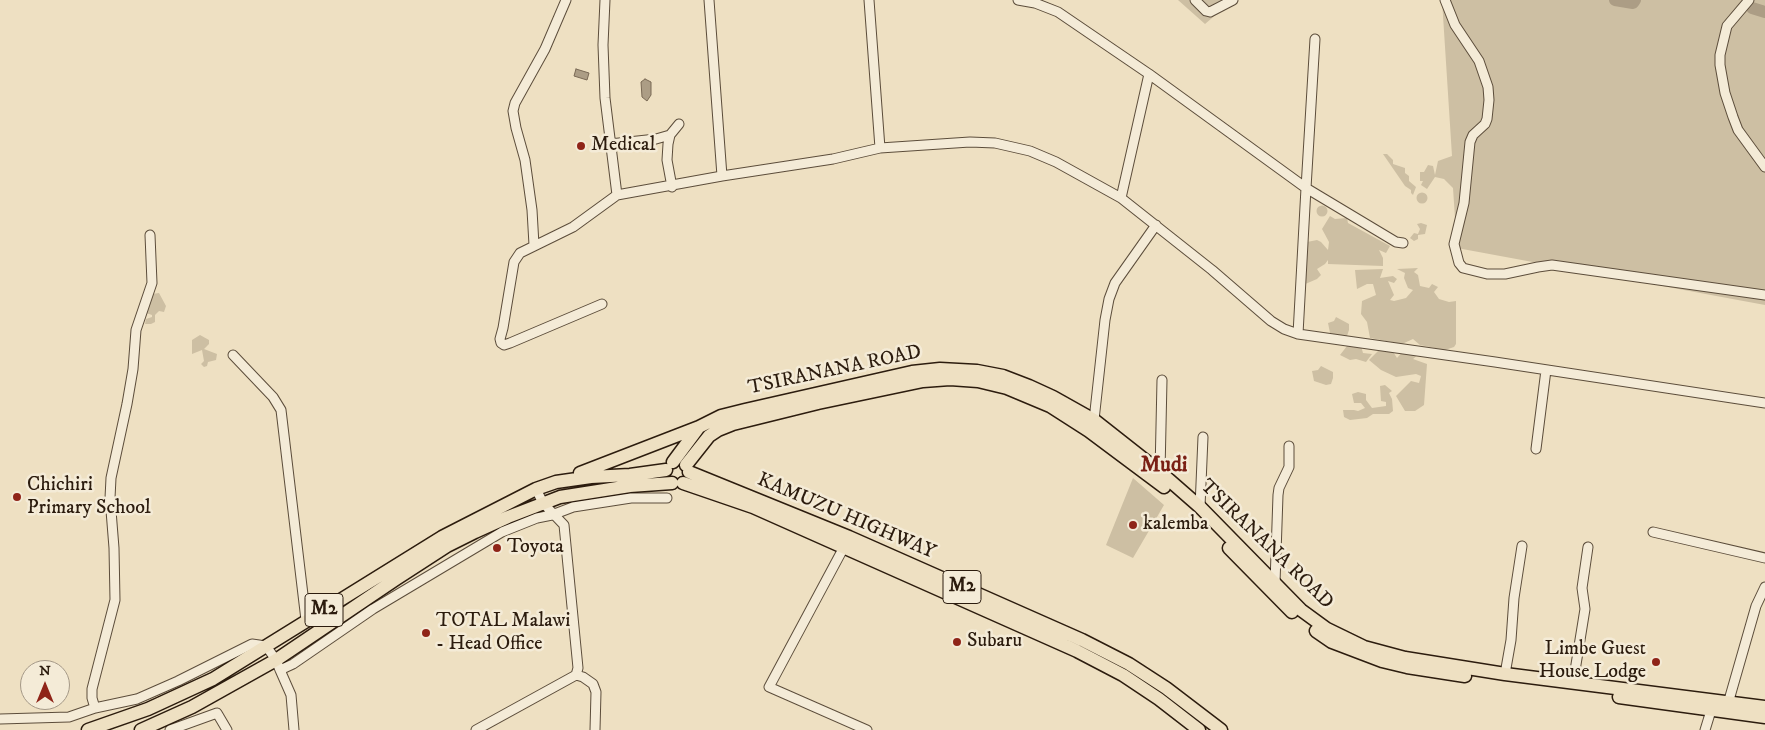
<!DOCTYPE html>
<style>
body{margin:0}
#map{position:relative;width:1765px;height:730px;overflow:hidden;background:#eee0c2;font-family:"IM FELL DW Pica",serif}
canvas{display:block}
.north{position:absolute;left:20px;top:660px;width:50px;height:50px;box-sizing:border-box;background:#f4ebd7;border:1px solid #a49887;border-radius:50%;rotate:0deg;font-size:14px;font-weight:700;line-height:20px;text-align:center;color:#2c1c0e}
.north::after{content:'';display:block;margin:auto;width:18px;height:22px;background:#8f2418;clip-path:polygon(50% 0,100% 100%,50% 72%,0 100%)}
</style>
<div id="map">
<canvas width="1765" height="730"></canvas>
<div class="north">N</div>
</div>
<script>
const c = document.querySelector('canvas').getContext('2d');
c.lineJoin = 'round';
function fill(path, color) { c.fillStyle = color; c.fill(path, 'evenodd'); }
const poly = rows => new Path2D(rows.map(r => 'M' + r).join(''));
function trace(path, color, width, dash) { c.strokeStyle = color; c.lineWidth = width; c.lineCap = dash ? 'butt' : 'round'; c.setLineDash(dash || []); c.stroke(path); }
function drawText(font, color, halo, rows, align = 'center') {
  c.font = font + ' "IM FELL DW Pica",serif'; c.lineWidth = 5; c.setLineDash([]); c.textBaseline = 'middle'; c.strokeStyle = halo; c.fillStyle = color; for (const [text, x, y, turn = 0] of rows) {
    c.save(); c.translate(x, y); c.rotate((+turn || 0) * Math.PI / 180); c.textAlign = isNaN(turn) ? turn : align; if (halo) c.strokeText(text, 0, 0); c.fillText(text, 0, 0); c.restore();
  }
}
fill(poly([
 [1178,0,1233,0,1205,24],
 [1442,0,1765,0,1765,305,1457,248,1453,188,1444,179,1435,177,1427,189,1421,185,1423,181,1420,181,1420,172,1424,172,1428,165,1433,166,1435,175,1438,161,1452,156],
 [1383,154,1387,154,1393,160,1393,164,1405,168,1405,173,1409,176,1409,181,1416,187,1413,195,1411,193,1411,190,1405,186],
 '1416.5 198a5.5 5.5 0 1 1 11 0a5.5 5.5 0 1 1-11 0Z',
 '1316.5 211a5.5 5.5 0 1 1 11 0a5.5 5.5 0 1 1-11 0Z',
 [1330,216,1335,219,1347,218,1348,223,1390,246,1386,253,1379,250,1383,258,1383,266,1328,264,1328,260,1325,264,1317,269,1321,275,1317,279,1303,285,1298,282,1297,278,1298,271,1306,268,1304,266,1307,242,1317,240,1321,242,1328,250,1329,242,1322,229],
 [1421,223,1427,225,1425,234,1418,235,1418,239,1414,241,1410,238,1414,233,1418,234,1420,229,1417,224],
 [1418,268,1414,272,1418,275,1420,286,1429,288,1432,284,1438,287,1434,292,1439,299,1449,302,1456,301,1456,344,1454,347,1445,350,1420,345,1413,339,1402,344,1370,338,1367,322,1361,314,1362,301,1376,295,1373,284,1367,284,1357,289,1355,270,1383,269,1380,278,1393,276,1397,279,1394,283,1388,281,1394,295,1390,300,1394,301,1406,298,1413,290,1408,288,1404,278,1405,273,1397,269],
 [159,293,166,306,164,312,159,311,155,315,155,322,151,324,145,324,146,319,152,317,152,315,146,313,149,307,147,306,152,294],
 [1336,317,1349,324,1349,330,1347,336,1342,337,1330,333,1328,323,1334,321],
 [200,335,209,340,209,344,204,349,217,354,216,360,208,362,207,366,204,367,201,364,204,361,202,350,192,354,192,340],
 [1356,341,1361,346,1363,353,1372,354,1366,362,1356,359,1350,360,1340,355,1347,346],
 [1406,348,1420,353,1413,359,1427,364,1424,405,1415,411,1405,411,1396,396,1411,381,1419,383,1421,376,1416,374,1396,377,1381,370,1369,360,1380,349,1392,350,1397,358],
 [1321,366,1333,372,1333,378,1331,384,1326,385,1314,381,1312,371,1318,370],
 [1385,385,1392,391,1389,393,1392,399,1393,411,1389,414,1373,414,1367,418,1350,420,1344,417,1343,410,1354,410,1358,411,1365,408,1361,403,1354,403,1352,394,1358,392,1366,394,1366,400,1372,408,1386,406,1386,402,1381,401,1380,386],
 [1133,478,1164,505,1133,558,1106,545]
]), '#cdbfa3');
const water = poly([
 [576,69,589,73,587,80,574,76,576,69],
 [645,79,651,82,651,95,647,101,642,97,641,82,645,79]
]);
fill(water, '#ac9d85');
trace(water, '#796955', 1);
trace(poly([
 [1615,0,1633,3,1635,0],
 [1752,8,1765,12]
]), '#ac9d85', 12);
const minor = poly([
 [605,0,603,45,605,98,617,195],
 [709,0,722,176],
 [869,0,880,148],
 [1018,0,1035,3,1058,12,1149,74],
 [1195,0,1206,11,1210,12,1233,0],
 [1445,0,1455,25,1479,61,1488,87,1489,100,1487,119,1485,124,1473,135,1470,142,1464,203,1454,244,1459,263,1463,268,1487,274,1505,274,1538,267,1552,265,1765,295],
 [1749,0,1727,26,1720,55,1720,65,1725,93,1733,117,1738,130,1765,167],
 [1315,39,1306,188,1396,242,1403,243],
 [610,144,656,139,670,135],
 [672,187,667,160,668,144,670,135,679,124],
 [1121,198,1149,74,1306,188,1298,334],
 [534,245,532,210,525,160,516,128,513,111,515,103,545,49,566,0],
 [602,304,510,343,504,345,501,343,500,339,503,328,514,262,520,253,573,227,617,195,722,176,833,159,880,148,970,142,995,143,1030,151,1056,162,1121,198,1212,270,1271,321,1284,329,1298,334,1495,362,1765,403],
 [233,355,273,397,281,410,306,620],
 [1092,424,1094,420,1105,320,1109,299,1115,283,1156,225],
 [1536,449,1546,370],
 [1160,472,1162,380],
 [1200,507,1203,437],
 [1653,532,1765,558],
 [844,547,769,687,867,730],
 [1275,583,1278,495,1279,488,1289,467,1289,446],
 [280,670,291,695,294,730],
 [1505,674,1511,640,1514,598,1522,546],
 [576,675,583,677,593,684,596,692,595,730],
 [1573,683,1585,609,1582,588,1588,547],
 [1727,707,1756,606,1765,587],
 [95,708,92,698,92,689,115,600,114,548,110,498,111,478,127,404,133,369,136,330,152,283,150,235],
 [0,719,69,717,95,708,137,699,178,681,252,644,266,646,276,660,280,670,293,664,373,609,502,532,537,518,552,515,573,507,631,498,667,498],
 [170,730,217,713,227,730],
 [476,730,576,675,578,668,564,525,543,503,536,489],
 [1705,730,1713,704]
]);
const highway = poly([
 [673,462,699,427,721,416,745,410,912,372,940,369,977,371,1003,376,1029,386,1053,397,1094,420,1160,472,1200,507,1301,610,1327,629,1364,647,1405,658,1505,674,1765,707],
 [686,465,709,436,718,430,733,424,818,403,923,381,950,379,978,381,1007,388,1050,406,1089,431,1164,487],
 [689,472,849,537,1082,640,1129,664,1166,688,1221,730],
 [580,473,699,427],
 [683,483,753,507,1077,651,1123,675,1159,699,1199,730],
 [1229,548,1292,612],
 [1316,631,1332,642,1382,661,1407,667,1465,676],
 [1619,697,1765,717],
 [88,730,148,709,213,679,442,537,536,489,556,482,591,477,630,475,666,470],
 [141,730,192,707,276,660,396,579,447,546,475,532,508,517,560,497,630,486,672,483]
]);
trace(minor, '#5c4d3b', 11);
trace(highway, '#2c1c0e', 15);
trace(minor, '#f4ebd7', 9);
trace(highway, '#eee0c2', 12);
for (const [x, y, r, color] of [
 [581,146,5,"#8f2418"],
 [17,497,5,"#8f2418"],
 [1133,525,5,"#8f2418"],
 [497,548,5,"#8f2418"],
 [426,633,5,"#8f2418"],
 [957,642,5,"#8f2418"],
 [1656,662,5,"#8f2418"]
]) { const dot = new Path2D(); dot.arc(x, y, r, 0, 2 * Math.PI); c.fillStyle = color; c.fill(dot); trace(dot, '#f4ebd7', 2); }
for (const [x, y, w] of [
 [962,587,38],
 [324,610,38]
]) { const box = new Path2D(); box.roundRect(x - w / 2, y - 16.5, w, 33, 4); c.fillStyle = '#f4ebd7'; c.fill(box); trace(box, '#2c1c0e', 1); }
drawText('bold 19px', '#2c1c0e', null, [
 ["M2",962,587],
 ["M2",324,610]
]);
drawText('20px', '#2c1c0e', '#f4ebd7', [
 ["Medical",591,146],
 ["Chichiri",27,486],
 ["Primary School",27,509],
 ["kalemba",1143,525],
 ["Toyota",507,548],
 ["TOTAL Malawi",436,622],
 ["- Head Office",436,645],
 ["Subaru",967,642],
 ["Limbe Guest",1646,650,"right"],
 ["House Lodge",1646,673,"right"]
], 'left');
drawText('20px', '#2c1c0e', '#f4ebd7', [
 ["TSIRANANA ROAD",835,371,-12],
 ["KAMUZU HIGHWAY",846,517,23],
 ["TSIRANANA ROAD",1266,545,44]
]);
drawText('bold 22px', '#7a1f14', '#f4ebd7', [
 ["Mudi",1164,466]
]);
</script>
